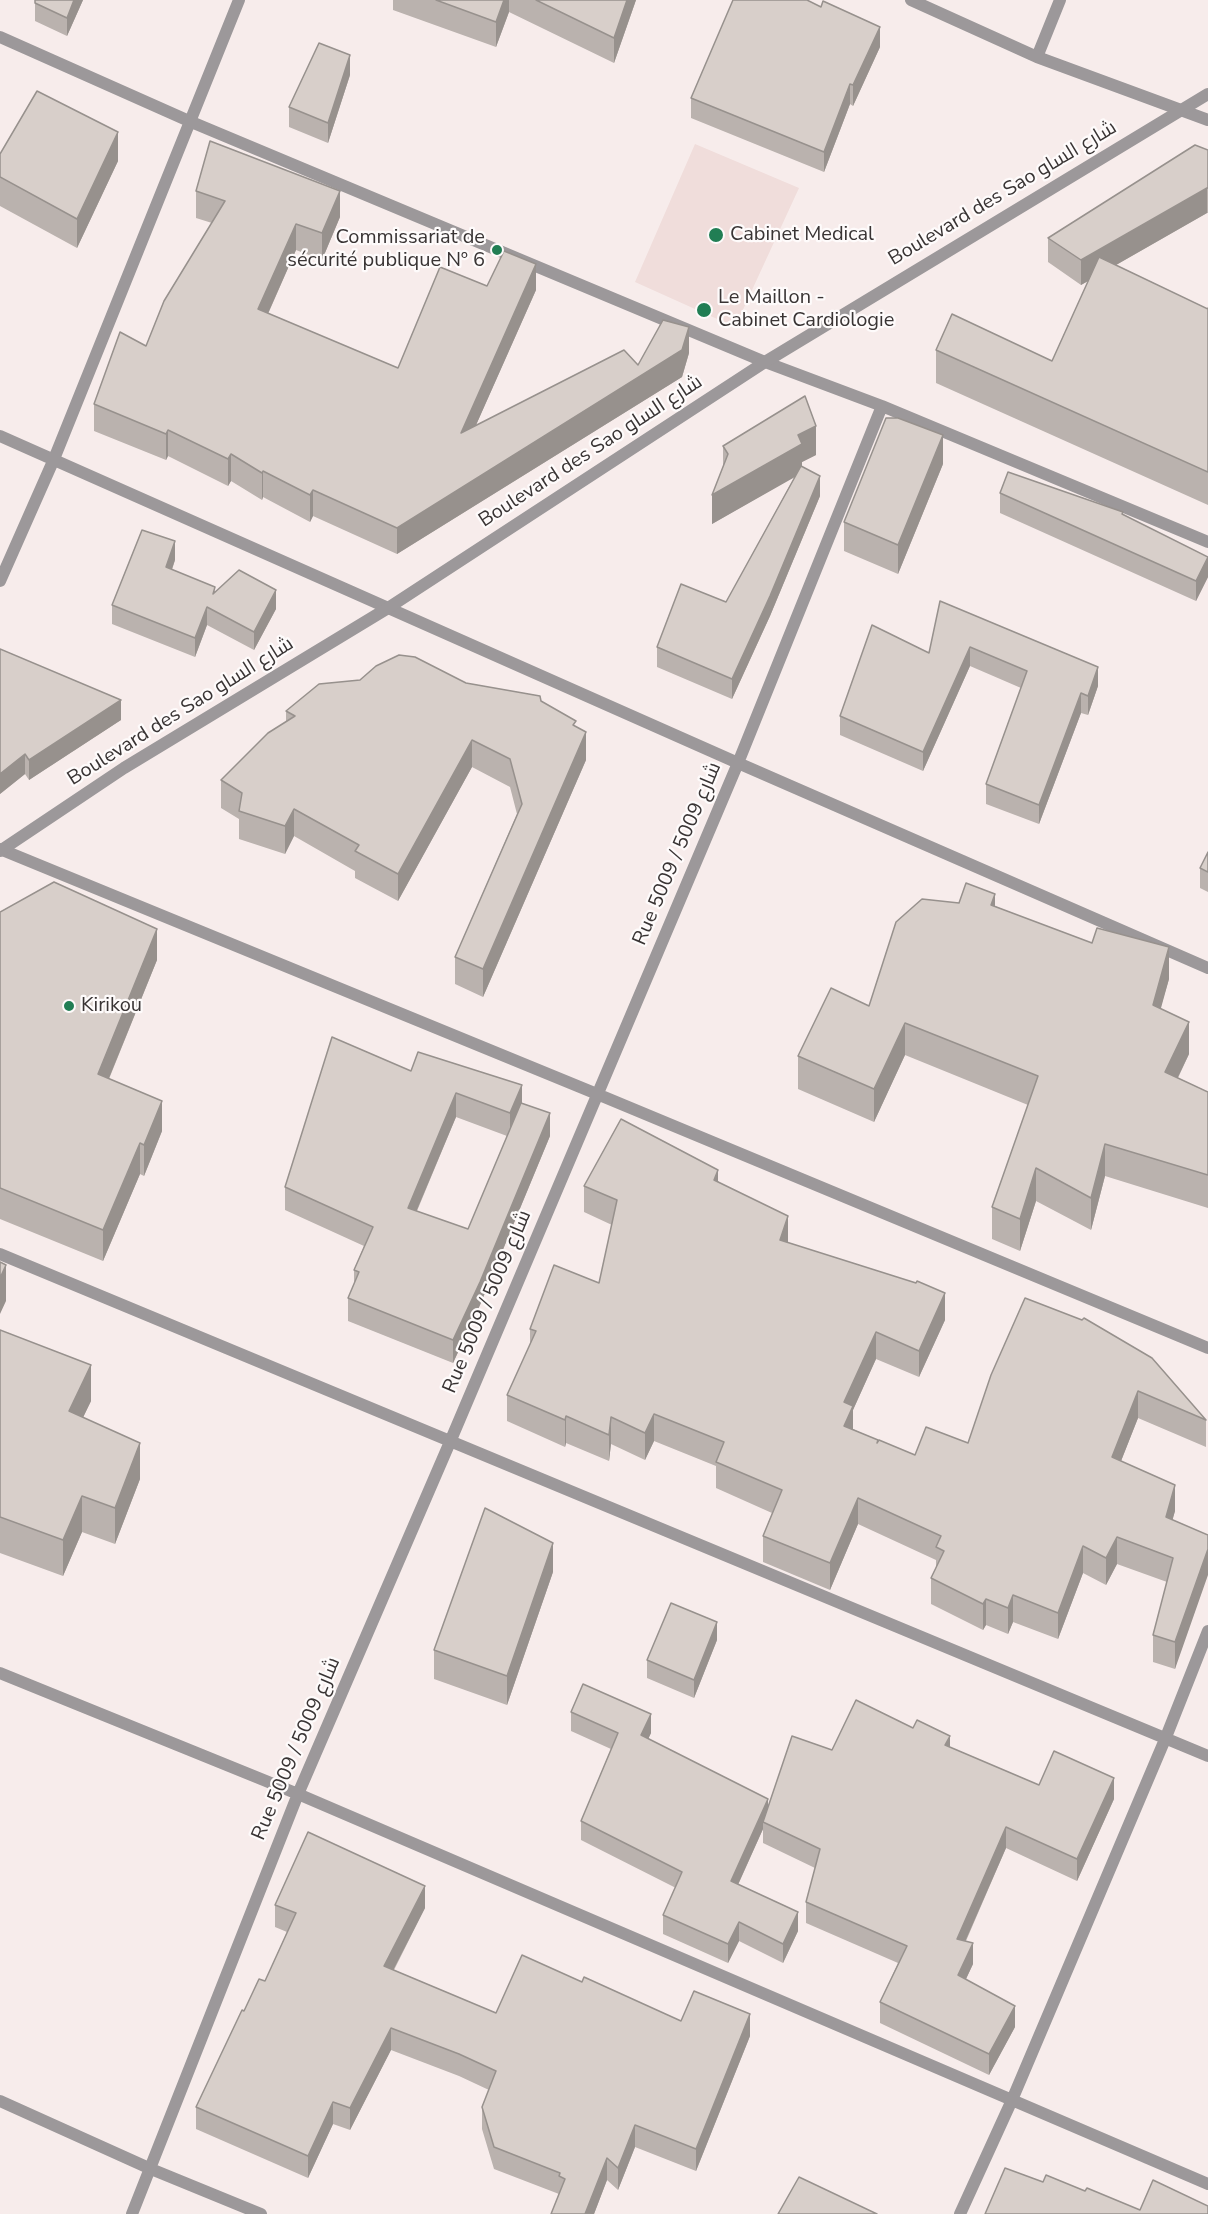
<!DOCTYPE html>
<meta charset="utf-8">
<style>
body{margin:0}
canvas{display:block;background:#f7eceb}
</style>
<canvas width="1208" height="2214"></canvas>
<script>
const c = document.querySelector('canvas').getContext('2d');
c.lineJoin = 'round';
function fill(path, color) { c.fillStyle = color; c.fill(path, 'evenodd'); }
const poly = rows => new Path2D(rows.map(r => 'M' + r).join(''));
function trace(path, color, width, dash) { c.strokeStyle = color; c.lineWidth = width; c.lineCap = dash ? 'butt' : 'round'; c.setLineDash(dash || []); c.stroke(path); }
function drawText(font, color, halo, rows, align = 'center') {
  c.font = font + ' "Nunito Sans",Cairo,sans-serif'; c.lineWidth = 4.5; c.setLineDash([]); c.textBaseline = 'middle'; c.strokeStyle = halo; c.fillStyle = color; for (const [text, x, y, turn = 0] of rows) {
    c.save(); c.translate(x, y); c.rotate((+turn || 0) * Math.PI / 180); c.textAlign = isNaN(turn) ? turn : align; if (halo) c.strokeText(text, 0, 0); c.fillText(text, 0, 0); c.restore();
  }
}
fill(poly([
 [695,144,799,188,735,327,635,282]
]), '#f0dddb');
trace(poly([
 [911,0,1037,57,1208,120],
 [0,37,189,121,765,362,882,406,1208,542],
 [1037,57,1060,0],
 [0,436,738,763,1208,968],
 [0,581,54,459,239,0],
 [0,849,597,1094,1208,1348],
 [0,1254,1208,1756],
 [0,1673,298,1794,1208,2184],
 [0,2101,151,2169,261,2214],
 [132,2214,298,1794,450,1442,738,763,882,406],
 [960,2214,1012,2100,1166,1737,1208,1631]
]), '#9c989a', 12);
trace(poly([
 [0,851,124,768,388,608,765,362,1208,94]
]), '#9c989a', 12);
fill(poly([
 [35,0,83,0,67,36,35,21],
 [393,0,636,0,614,63,509,12,496,47,393,10],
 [880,47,853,106,850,104,824,172,691,118,691,98],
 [350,75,328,143,289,127,289,107],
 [1208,150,1208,213,1207,213,1116,265,1208,309,1208,308,1208,505,936,383,936,350,1052,361,1088,281,1081,285,1048,262,1048,238],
 [0,154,118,161,77,248,0,206],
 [196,191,340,217,322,260,296,250,268,314,398,368,487,286,536,290,476,425,638,365,689,353,682,377,397,554,313,516,310,522,263,497,262,500,231,481,228,486,168,456,166,460,94,431,94,404,146,346,212,223,196,218],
 [723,446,816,455,802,462,802,467,820,496,770,616,732,699,657,667,657,647,726,602,795,476,712,524,723,466],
 [943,464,898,574,844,551,844,522],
 [1000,493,1123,515,1208,577,1196,601,1000,513],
 [175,560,172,570,215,591,276,609,254,650,207,625,195,657,112,624,112,605],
 [940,601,1098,686,1088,715,1081,713,1039,824,986,804,986,784,1021,688,970,666,923,771,840,735,840,716,929,653],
 [0,649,121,720,29,780,25,774,0,794],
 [466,683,541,701,576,727,586,760,483,997,455,984,455,957,517,814,510,787,472,767,398,901,355,878,355,871,294,836,285,854,239,839,239,819,221,808,221,780,286,722,286,711],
 [1208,852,1208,892,1200,888,1200,868],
 [995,906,1169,979,1160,1009,1189,1054,1178,1078,1208,1092,1208,1208,1105,1176,1091,1230,1036,1201,1020,1251,992,1239,992,1207,1028,1105,905,1055,874,1122,798,1089,798,1056,869,1006],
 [0,912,157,960,109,1079,162,1131,144,1176,140,1174,103,1261,0,1219],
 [411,1071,522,1103,550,1136,480,1305,453,1363,348,1321,348,1298,354,1284,354,1270,364,1246,285,1210,285,1187],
 [456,1117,507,1136,468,1229,417,1211],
 [718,1181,788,1243,945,1320,919,1377,876,1359,853,1410,853,1429,878,1441,915,1455,968,1443,1025,1298,1206,1420,1206,1447,1138,1418,1121,1461,1175,1511,1172,1520,1208,1535,1175,1669,1153,1662,1153,1635,1167,1582,1117,1564,1106,1585,1083,1573,1058,1639,1013,1622,1008,1634,986,1625,983,1630,931,1604,931,1578,936,1568,936,1560,858,1524,830,1590,763,1562,763,1536,772,1513,716,1488,716,1466,654,1441,645,1460,611,1444,609,1461,566,1443,565,1447,507,1421,507,1395,530,1345,530,1329,599,1283,612,1225,584,1212,584,1186],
 [0,1330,91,1401,83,1417,140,1479,115,1544,82,1532,63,1576,0,1553],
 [553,1572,507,1705,434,1679,434,1650],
 [717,1640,694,1698,647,1678,647,1660],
 [571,1712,651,1733,648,1739,768,1808,832,1750,950,1747,1039,1785,1114,1799,1077,1881,1006,1848,966,1941,973,1964,966,1979,1015,2027,989,2075,880,2023,880,2002,898,1963,806,1923,806,1902,815,1868,763,1843,763,1829,738,1885,798,1931,783,1963,739,1941,728,1963,663,1934,663,1915,676,1888,581,1840,581,1821,611,1749,571,1731],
 [275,1905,425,1908,394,1970,496,2013,582,1982,681,2021,750,2036,696,2171,635,2147,618,2190,607,2180,594,2214,551,2214,559,2194,494,2169,482,2129,482,2107,489,2090,459,2076,391,2050,350,2130,333,2124,308,2178,196,2129,196,2107,244,2011,265,1981,287,1932,275,1927]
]), '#bab2ae');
fill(poly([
 [74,0,83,0,67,36,67,18],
 [504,0,509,0,509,12,496,47,496,22],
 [627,0,636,0,614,63,614,38],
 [880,27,880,47,853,106,853,85],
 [350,55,350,75,328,143,328,123],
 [850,84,850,104,824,172,824,152],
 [118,132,118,161,77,248,77,219],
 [1207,188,1207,213,1081,285,1081,260],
 [340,191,340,217,322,260,322,233],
 [296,224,296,250,258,336,258,309],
 [536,264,536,290,461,459,461,433],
 [689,327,689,353,682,377,397,554,397,528,682,350],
 [816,426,816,455,802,462,802,473,712,524,712,495,798,435],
 [168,430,168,456,166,460,166,434],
 [943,435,943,464,898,574,898,545],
 [231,454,231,481,228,486,228,459],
 [263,471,263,497,262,500,262,473],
 [820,476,820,496,770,616,732,699,732,679],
 [313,490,313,516,310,522,310,495],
 [175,541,175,560,166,586,166,567],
 [1208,557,1208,577,1196,601,1196,581],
 [276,590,276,609,254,650,254,632],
 [207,607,207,625,195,657,195,638],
 [970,647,970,666,923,771,923,752],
 [1098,667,1098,686,1088,715,1088,696],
 [1081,693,1081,713,1039,824,1039,805],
 [121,700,121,720,29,780,29,760],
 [586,732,586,760,483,997,483,969],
 [472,740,472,767,398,901,398,874],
 [25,754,25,774,0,794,0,774],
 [294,809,294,836,285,854,285,826],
 [995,894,995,926,991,905],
 [157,929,157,960,98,1105,98,1074],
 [1169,947,1169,979,1153,1037,1153,1005],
 [1189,1022,1189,1054,1165,1104,1165,1072],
 [905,1023,905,1055,874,1122,874,1089],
 [522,1085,522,1108,510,1136,510,1113],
 [456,1093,456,1117,408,1231,408,1208],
 [162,1101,162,1131,144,1176,144,1145],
 [550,1113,550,1136,480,1305,453,1363,453,1340],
 [140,1143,140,1174,103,1261,103,1230],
 [1105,1144,1105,1176,1091,1230,1091,1198],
 [1036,1168,1036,1201,1020,1251,1020,1219],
 [718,1170,718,1196,714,1180],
 [788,1216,788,1243,780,1240],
 [6,1265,6,1301,0,1314,0,1278],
 [945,1293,945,1320,919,1377,919,1351],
 [876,1332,876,1359,853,1410,853,1432,844,1452,844,1402],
 [91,1365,91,1401,69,1447,69,1411],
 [1138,1391,1138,1418,1112,1484,1112,1457],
 [654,1414,654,1441,645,1460,645,1433],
 [566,1416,566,1443,565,1447,565,1420],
 [611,1417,611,1444,609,1461,609,1435],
 [140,1443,140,1479,115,1544,115,1508],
 [1175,1485,1175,1511,1166,1544,1166,1517],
 [82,1496,82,1532,63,1576,63,1540],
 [858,1498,858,1524,830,1590,830,1563],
 [1117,1537,1117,1564,1106,1585,1106,1558],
 [553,1543,553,1572,507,1705,507,1676],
 [1083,1546,1083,1573,1058,1639,1058,1613],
 [1208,1549,1208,1575,1175,1669,1175,1642],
 [1013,1595,1013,1622,1008,1634,1008,1608],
 [986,1599,986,1625,983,1630,983,1604],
 [717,1622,717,1640,694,1698,694,1680],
 [651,1714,651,1733,641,1754,641,1735],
 [950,1736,950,1757,945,1745],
 [1114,1778,1114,1799,1077,1881,1077,1859],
 [768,1799,768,1818,763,1822,763,1829,731,1900,731,1881],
 [1006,1827,1006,1848,957,1960,957,1939],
 [425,1886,425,1908,384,1988,384,1966],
 [798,1912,798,1931,783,1963,783,1944],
 [739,1922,739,1941,728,1963,728,1944],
 [973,1943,973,1964,958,1996,958,1975],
 [1015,2006,1015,2027,989,2075,989,2054],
 [750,2014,750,2036,696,2171,696,2149],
 [391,2028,391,2050,350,2130,350,2108],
 [333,2102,333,2124,308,2178,308,2156],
 [635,2125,635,2147,618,2190,618,2168],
 [607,2158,607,2180,594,2214,585,2214]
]), '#97918d');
const building = poly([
 [35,0,74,0,67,18,35,3,35,0],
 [436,0,504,0,496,22,436,0],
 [536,0,627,0,614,38,536,0],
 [733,0,807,0,821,7,823,1,880,27,853,85,850,84,824,152,691,98,733,0],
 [319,43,350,55,328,123,289,107,319,43],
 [37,91,118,132,77,219,0,177,0,154,37,91],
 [210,141,340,191,322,233,296,224,258,309,398,368,440,267,487,286,504,251,536,264,461,433,624,350,638,365,663,320,689,327,682,350,397,528,313,490,310,495,263,471,262,473,231,454,228,459,168,430,166,434,94,404,120,332,146,346,164,301,225,201,196,191,210,141],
 [1195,145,1208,150,1208,188,1207,188,1081,260,1048,238,1195,145],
 [1099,257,1208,309,1208,308,1208,472,936,350,952,314,1052,361,1099,257],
 [805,396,816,426,798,435,802,444,712,495,728,454,723,446,805,396],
 [886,418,898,418,943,435,898,545,844,522,886,418],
 [801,466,820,476,770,596,732,679,657,647,681,584,726,602,801,466],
 [1008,472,1123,512,1122,514,1208,557,1196,581,1000,493,1008,472],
 [142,530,175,541,166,567,215,587,213,594,239,570,276,590,254,632,207,607,195,638,112,605,142,530],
 [940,601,1098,667,1088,696,1081,693,1039,805,986,784,1027,671,970,647,923,752,840,716,872,625,929,653,940,601],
 [0,649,121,700,29,760,25,754,0,774,0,649],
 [399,655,415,657,466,683,540,696,541,701,576,721,573,725,586,732,483,969,455,957,522,804,510,759,472,740,398,874,355,851,359,845,294,809,285,826,239,811,242,793,221,780,268,733,295,716,286,711,319,684,360,680,376,666,399,655],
 [1208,852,1208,872,1200,868,1208,852],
 [54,882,157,929,98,1074,162,1101,144,1145,140,1143,103,1230,0,1188,0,912,54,882],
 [966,883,995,894,991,905,1092,943,1097,928,1169,947,1153,1005,1189,1022,1165,1072,1208,1092,1208,1175,1105,1144,1091,1198,1036,1168,1020,1219,992,1207,1038,1076,905,1023,874,1089,798,1056,831,988,869,1006,896,922,922,899,959,903,966,883],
 [332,1037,411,1071,418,1052,522,1085,510,1113,456,1093,408,1208,468,1229,521,1103,550,1113,480,1282,453,1340,348,1298,359,1272,354,1270,373,1227,285,1187,332,1037],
 [621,1119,718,1170,714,1180,788,1216,780,1240,916,1283,917,1281,945,1293,919,1351,876,1332,844,1402,853,1406,844,1426,878,1440,877,1443,879,1440,915,1455,926,1427,968,1443,991,1375,1025,1298,1082,1320,1084,1318,1152,1358,1206,1420,1138,1391,1112,1457,1175,1485,1166,1517,1208,1535,1208,1549,1175,1642,1153,1635,1173,1558,1117,1537,1106,1558,1083,1546,1058,1613,1013,1595,1008,1608,986,1599,983,1604,931,1578,944,1551,936,1547,941,1536,858,1498,830,1563,763,1536,782,1490,716,1462,724,1442,654,1414,645,1433,611,1417,609,1435,566,1416,565,1420,507,1395,536,1331,530,1329,554,1265,599,1283,617,1200,584,1186,621,1119],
 [0,1262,6,1265,0,1278,0,1262],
 [0,1330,91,1365,69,1411,140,1443,115,1508,82,1496,63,1540,0,1517,0,1330],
 [485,1508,553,1543,507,1676,434,1650,485,1508],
 [671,1603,717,1622,694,1680,647,1660,671,1603],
 [583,1684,651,1714,641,1735,768,1799,731,1881,798,1912,783,1944,739,1922,728,1944,663,1915,682,1872,581,1821,618,1733,571,1712,583,1684],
 [856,1700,913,1728,917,1720,950,1736,945,1745,1039,1785,1054,1751,1114,1778,1077,1859,1006,1827,957,1939,973,1943,958,1975,1015,2006,989,2054,880,2002,907,1946,806,1902,820,1849,763,1822,792,1736,832,1750,856,1700],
 [308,1832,425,1886,384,1966,496,2013,522,1955,582,1982,584,1977,681,2021,694,1991,750,2014,696,2149,635,2125,618,2168,607,2158,585,2214,551,2214,565,2179,559,2176,560,2173,494,2147,482,2107,496,2071,459,2054,391,2028,350,2108,333,2102,308,2156,196,2107,242,2010,244,2011,259,1979,265,1981,296,1913,275,1905,308,1832],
 [1005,2168,1043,2182,1046,2175,1085,2191,1087,2188,1140,2210,1153,2180,1208,2206,1208,2214,985,2214,1005,2168],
 [799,2177,877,2214,778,2214,799,2177]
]);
fill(building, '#d8cfca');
trace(building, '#97918d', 1.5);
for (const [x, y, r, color] of [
 [716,235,8,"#217e54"],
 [497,250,6,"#217e54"],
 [704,310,8,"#217e54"],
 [69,1006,6,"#217e54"]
]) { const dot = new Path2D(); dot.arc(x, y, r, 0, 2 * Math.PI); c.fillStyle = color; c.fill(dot); trace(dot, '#fefbfb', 2); }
drawText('20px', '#393434', '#fefbfb', [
 ["Boulevard des Sao شارع الساو",1003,194,-31],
 ["Boulevard des Sao شارع الساو",591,452,-33],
 ["Boulevard des Sao شارع الساو",181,712,-32],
 ["Rue 5009 / شارع 5009",678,854,-67],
 ["Rue 5009 / شارع 5009",488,1302,-67],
 ["Rue 5009 / شارع 5009",297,1749,-67]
]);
drawText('20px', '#393434', '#fefbfb', [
 ["Cabinet Medical",730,235],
 ["Commissariat de",485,238,"right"],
 ["sécurité publique Nº 6",485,261,"right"],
 ["Le Maillon -",718,298],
 ["Cabinet Cardiologie",718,321],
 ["Kirikou",81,1006]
], 'left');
</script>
